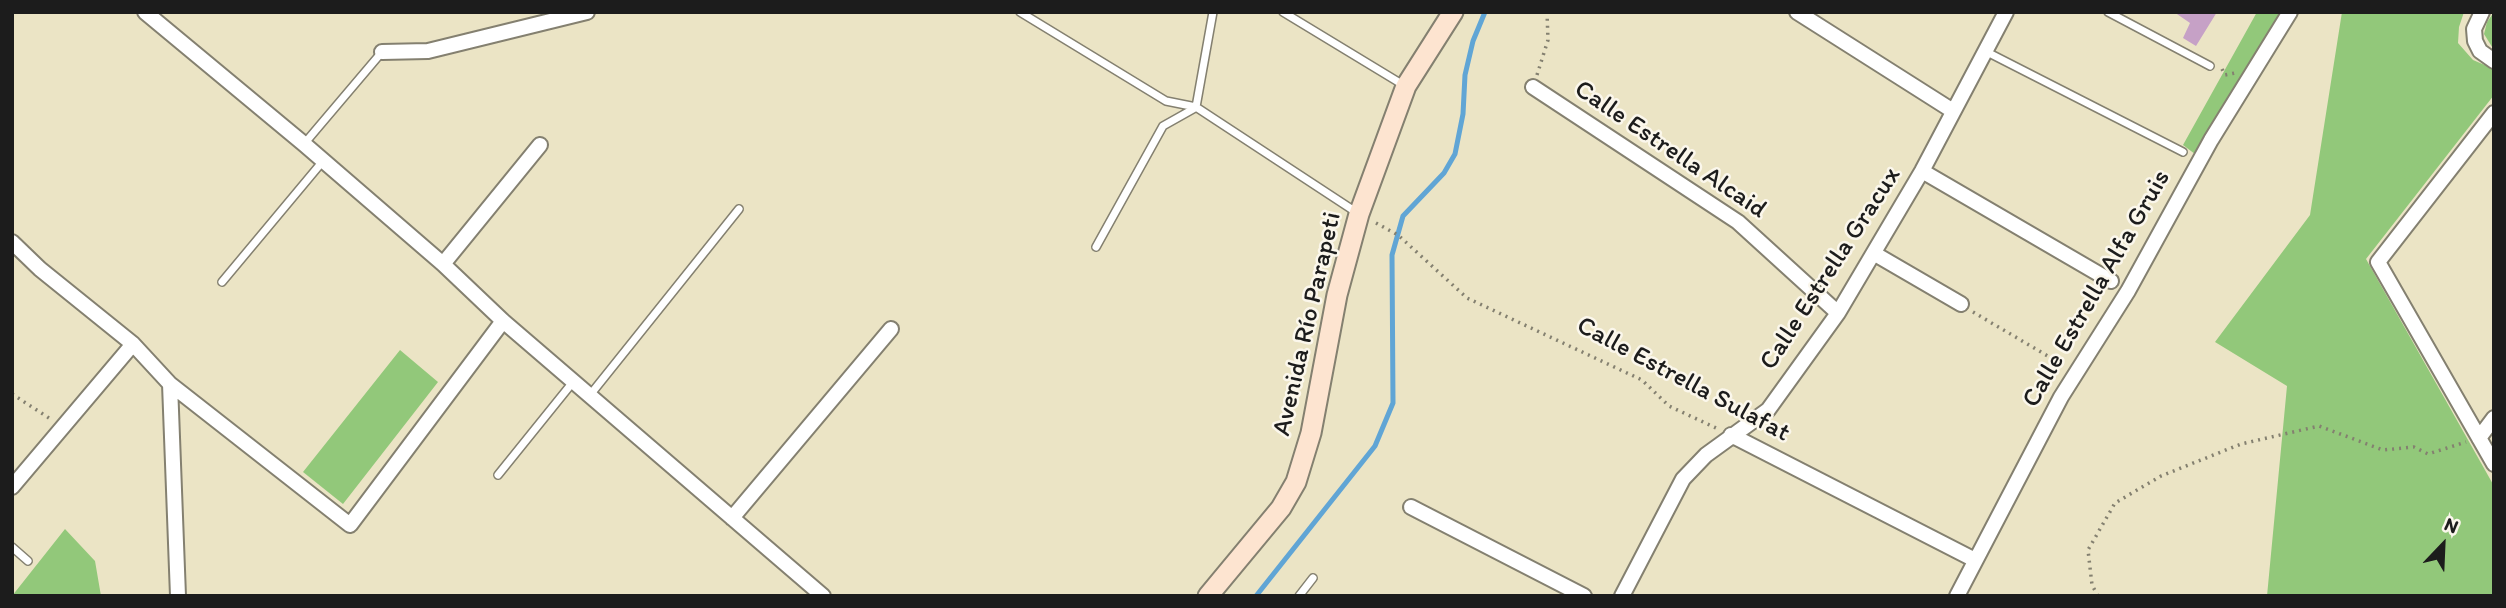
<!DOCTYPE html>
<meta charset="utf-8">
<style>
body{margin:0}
#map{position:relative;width:2506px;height:608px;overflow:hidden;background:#ebe4c5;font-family:Itim,sans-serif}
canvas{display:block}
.frame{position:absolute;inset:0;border:14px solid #1c1c1c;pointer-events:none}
.north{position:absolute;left:2408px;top:510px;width:70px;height:70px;-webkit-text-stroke:5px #fbf7ec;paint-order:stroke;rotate:23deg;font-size:19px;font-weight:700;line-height:28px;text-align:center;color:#1c1c1c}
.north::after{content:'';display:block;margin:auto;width:24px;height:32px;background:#1c1c1c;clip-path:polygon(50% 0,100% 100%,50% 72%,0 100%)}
</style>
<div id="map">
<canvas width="2506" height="608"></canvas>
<div class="frame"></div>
<div class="north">N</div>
</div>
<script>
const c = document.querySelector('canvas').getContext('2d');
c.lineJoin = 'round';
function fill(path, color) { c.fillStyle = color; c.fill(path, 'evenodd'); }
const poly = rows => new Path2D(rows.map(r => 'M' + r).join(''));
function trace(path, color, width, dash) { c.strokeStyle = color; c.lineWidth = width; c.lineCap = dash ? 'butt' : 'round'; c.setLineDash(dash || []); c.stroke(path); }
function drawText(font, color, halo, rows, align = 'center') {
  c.font = font + ' Itim,sans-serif'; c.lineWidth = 5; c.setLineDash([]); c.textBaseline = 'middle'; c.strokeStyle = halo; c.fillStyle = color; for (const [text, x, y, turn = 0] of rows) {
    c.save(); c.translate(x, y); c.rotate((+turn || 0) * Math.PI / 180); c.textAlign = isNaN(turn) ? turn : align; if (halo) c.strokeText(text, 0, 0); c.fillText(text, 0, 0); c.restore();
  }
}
fill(poly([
 [2257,12,2283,12,2199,157,2183,145],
 [2342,12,2464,12,2459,27,2458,43,2473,60,2494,69,2494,95,2366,259,2494,486,2494,596,2267,596,2287,386,2215,342,2310,215],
 [2494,12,2494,50,2484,34,2487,22],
 [400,350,438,382,343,504,303,472],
 [65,529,95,561,101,596,12,596]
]), '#92c87a');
trace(poly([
 [1256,596,1375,446,1393,403,1392,255,1403,216,1444,173,1455,154,1463,114,1465,75,1473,41,1485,12]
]), '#60a5d5', 5);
fill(poly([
 [2174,12,2217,12,2196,46,2183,38,2190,23]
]), '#c6a1c6');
const lane = poly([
 [1020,12,1166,101,1196,107,1359,214],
 [1283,12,1405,86],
 [2108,12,2210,66],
 [1985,51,2183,152],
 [1196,107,1213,12],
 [304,144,382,52],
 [1096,247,1163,126,1195,108],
 [222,282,323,161],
 [590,395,739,209],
 [498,475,573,382],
 [12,547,28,561],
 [1299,596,1313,578]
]);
const street = poly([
 [145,12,304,144,443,264,503,321,823,596],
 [1797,12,1953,111],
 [2482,12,2474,29,2475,41,2480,51,2494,61],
 [382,52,428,51,587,12],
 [1533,87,1738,222,1838,313],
 [2494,113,2378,262,2494,464],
 [1922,171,2111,281],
 [12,242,40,269,133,344,170,384,178,596],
 [1875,254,1961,304],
 [443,264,540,145],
 [170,384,350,525,503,321],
 [1731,435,1975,560],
 [2479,438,2494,418],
 [12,487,133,344],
 [1411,507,1584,596],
 [732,518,891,329],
 [1622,596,1683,479,1706,455,1768,410,1838,313,1922,171,2006,12],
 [1957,596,2061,397,2128,291,2211,140,2290,12]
]);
const secondary = poly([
 [1208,596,1281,508,1296,482,1311,433,1337,295,1359,214,1406,86,1453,12]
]);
trace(lane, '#848070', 10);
trace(street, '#848070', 18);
trace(secondary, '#848070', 23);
trace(poly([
 [2222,69,2225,75,2235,73],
 [1537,75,1548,40,1547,12],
 [1376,223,1398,235,1467,298,1642,380,1669,406,1716,428],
 [1973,312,2063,365],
 [12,394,49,418],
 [2098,596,2092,585,2088,550,2115,503,2161,476,2241,444,2319,426,2383,450,2414,447,2428,454,2466,442]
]), '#848070', 3.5, [2, 5]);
trace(lane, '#fff', 7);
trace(street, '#fff', 14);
trace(secondary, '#fde4d0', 19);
drawText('26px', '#1c1c1c', '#fbf7ec', [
 ["Calle Estrella Alcaid",1670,150,34],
 ["Calle Estrella Gracux",1831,269,-57],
 ["Calle Estrella Alfa Gruis",2097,289,-60],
 ["Avenida Río Parapeti",1308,324,-77],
 ["Calle Estrella Sulafat",1683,380,28]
]);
</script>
